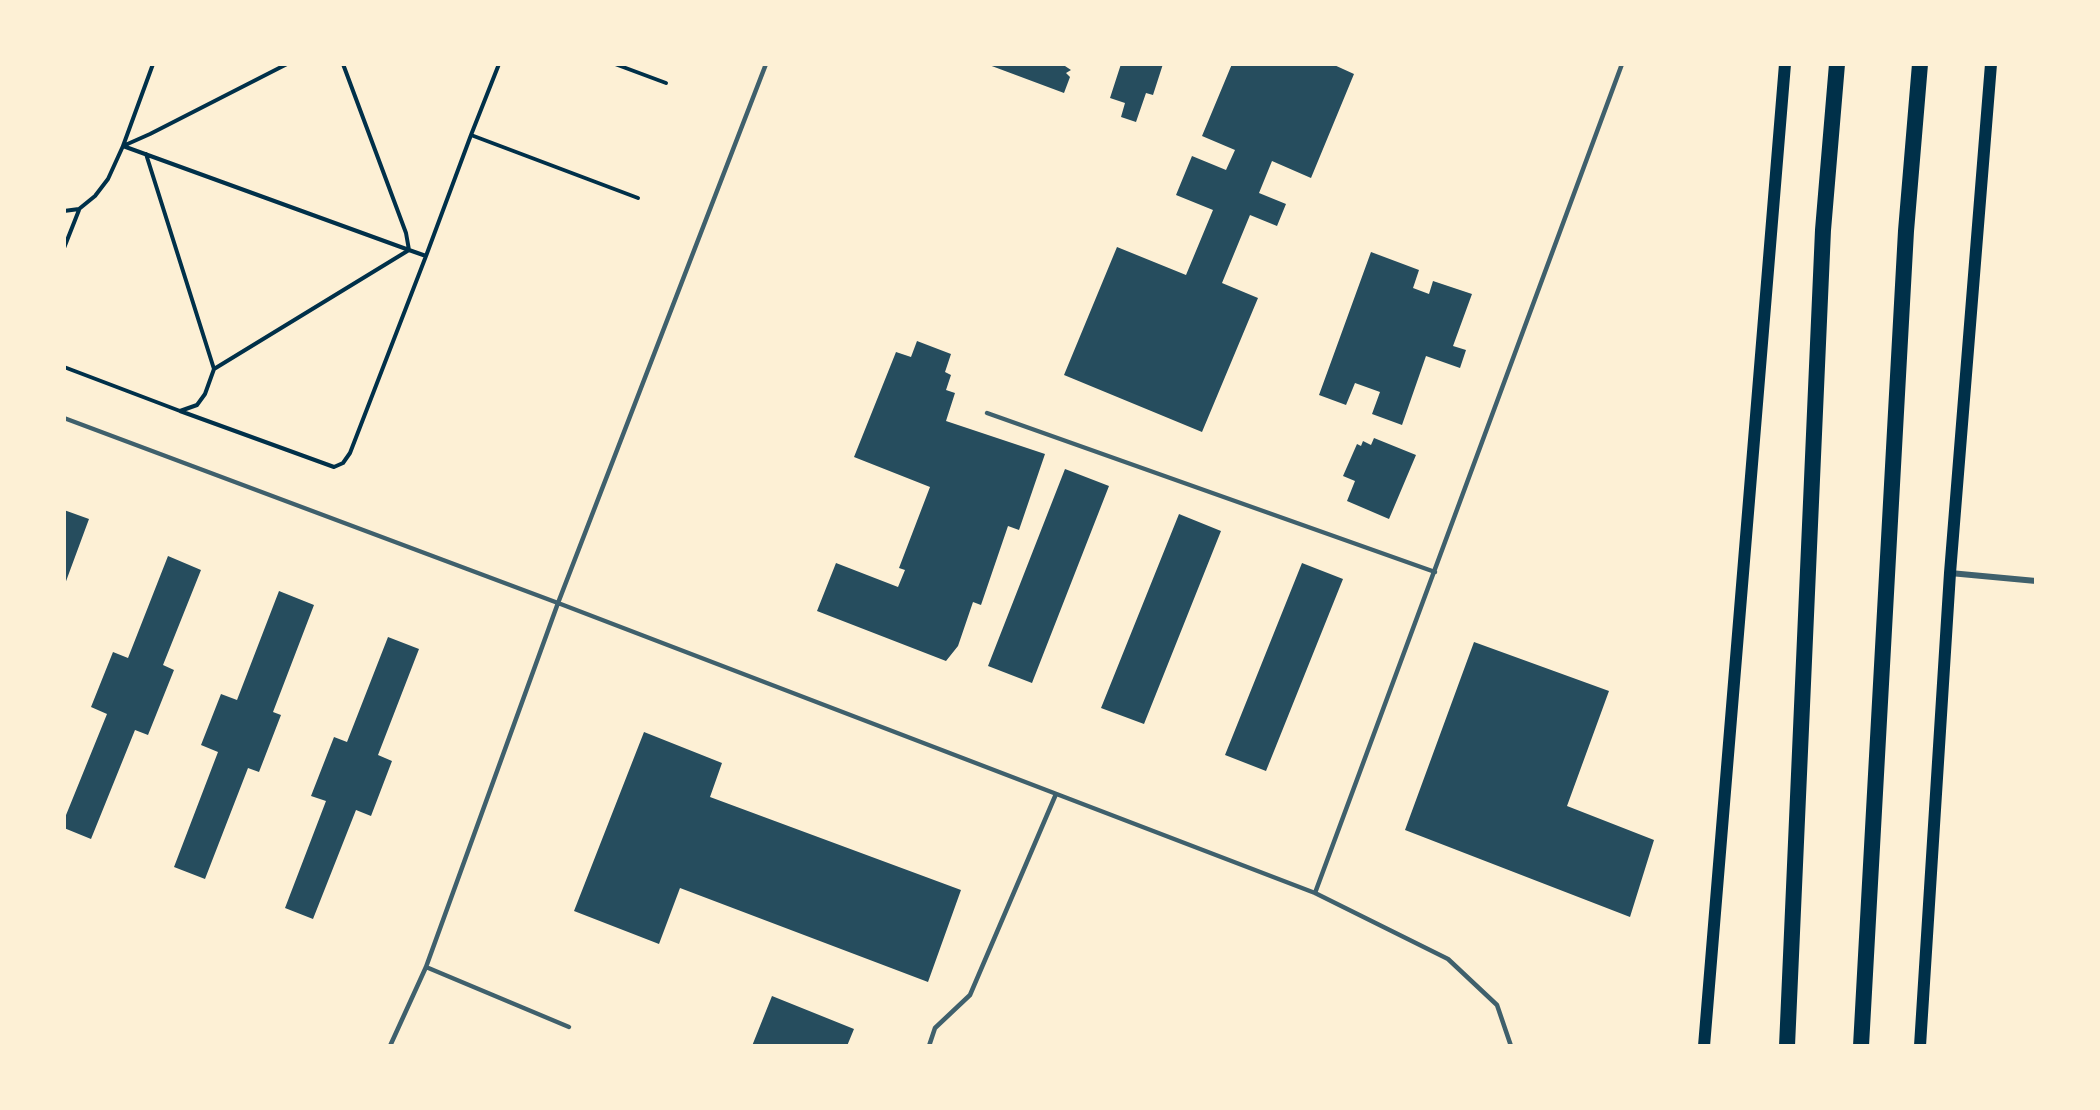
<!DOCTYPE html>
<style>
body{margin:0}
#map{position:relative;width:2100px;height:1110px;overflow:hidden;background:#fdf0d5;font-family:"Noto Sans",sans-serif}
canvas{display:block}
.frame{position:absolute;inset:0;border:66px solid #fdf0d5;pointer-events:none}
</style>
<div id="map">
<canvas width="2100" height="1110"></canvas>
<div class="frame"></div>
</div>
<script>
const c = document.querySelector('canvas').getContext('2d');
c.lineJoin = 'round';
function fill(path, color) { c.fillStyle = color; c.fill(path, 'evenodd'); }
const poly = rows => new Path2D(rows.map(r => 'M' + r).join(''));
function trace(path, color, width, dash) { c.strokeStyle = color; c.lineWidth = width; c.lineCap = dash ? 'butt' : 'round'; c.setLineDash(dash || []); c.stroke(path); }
fill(poly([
 [1062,64,1071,70,1066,73,1070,77,1064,93,989,65],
 [1121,64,1163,64,1153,95,1146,93,1136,122,1121,117,1125,103,1110,98],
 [1232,64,1332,64,1354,74,1311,178,1272,161,1259,193,1286,204,1277,226,1250,215,1222,283,1258,298,1202,432,1064,375,1117,247,1186,275,1213,210,1176,195,1192,156,1226,170,1235,150,1202,136],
 [1371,252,1419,270,1413,288,1429,294,1433,281,1472,294,1453,346,1466,350,1460,368,1426,356,1402,425,1372,414,1380,392,1355,383,1346,405,1319,395],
 [917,341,951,354,945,372,951,375,946,390,955,393,946,421,1045,454,1019,530,1008,526,981,605,973,602,958,646,946,661,817,611,836,563,898,587,905,570,899,568,930,487,854,457,896,352,911,357],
 [1374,438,1416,455,1389,519,1347,501,1355,481,1343,476,1357,444,1361,446,1363,441,1371,445],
 [1065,469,1109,486,1032,683,988,666],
 [64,510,89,519,65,584,64,584],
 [1179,514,1221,531,1144,724,1101,708],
 [168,556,201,570,163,665,174,670,148,735,135,730,91,839,64,828,64,820,107,714,91,707,113,652,128,658],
 [1302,563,1343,579,1266,771,1225,755],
 [279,591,314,605,273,712,281,715,259,772,248,768,205,879,174,867,218,752,201,745,221,694,237,700],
 [388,637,419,649,378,755,392,761,371,816,356,810,313,919,285,908,326,801,311,796,334,737,347,742],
 [1474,642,1609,691,1567,806,1654,840,1630,917,1405,830],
 [644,732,722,763,710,797,961,890,928,982,680,888,659,944,574,911],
 [772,996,854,1029,847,1046,752,1046]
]), '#264d5e');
trace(poly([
 [615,64,666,83],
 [471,135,499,64],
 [123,146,409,250,406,233,343,64],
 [123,146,150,134,287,64],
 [146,154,214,369],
 [64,211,79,209,95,196,108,179,123,146,153,64],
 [64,248,79,210],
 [426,256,471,135,638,198],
 [64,367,180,411,197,405,205,394,214,369,409,250,426,256,350,453,343,463,334,467,180,411]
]), '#003049', 4);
trace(poly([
 [987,413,1435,572],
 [64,418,558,603,1315,893,1448,959,1497,1005,1511,1046],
 [1315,893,1622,64],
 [426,967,569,1027],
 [390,1046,426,967,558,603,766,64],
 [929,1046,935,1028,970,995,1056,794]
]), '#3f606c', 4.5);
trace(poly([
 [1950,573,2036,581]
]), '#3f606c', 6);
trace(poly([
 [1704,1046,1785,64],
 [1920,1046,1950,573,1991,64]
]), '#003049', 12);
trace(poly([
 [1787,1046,1823,230,1837,64],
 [1861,1046,1906,231,1920,64]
]), '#003049', 16);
</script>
